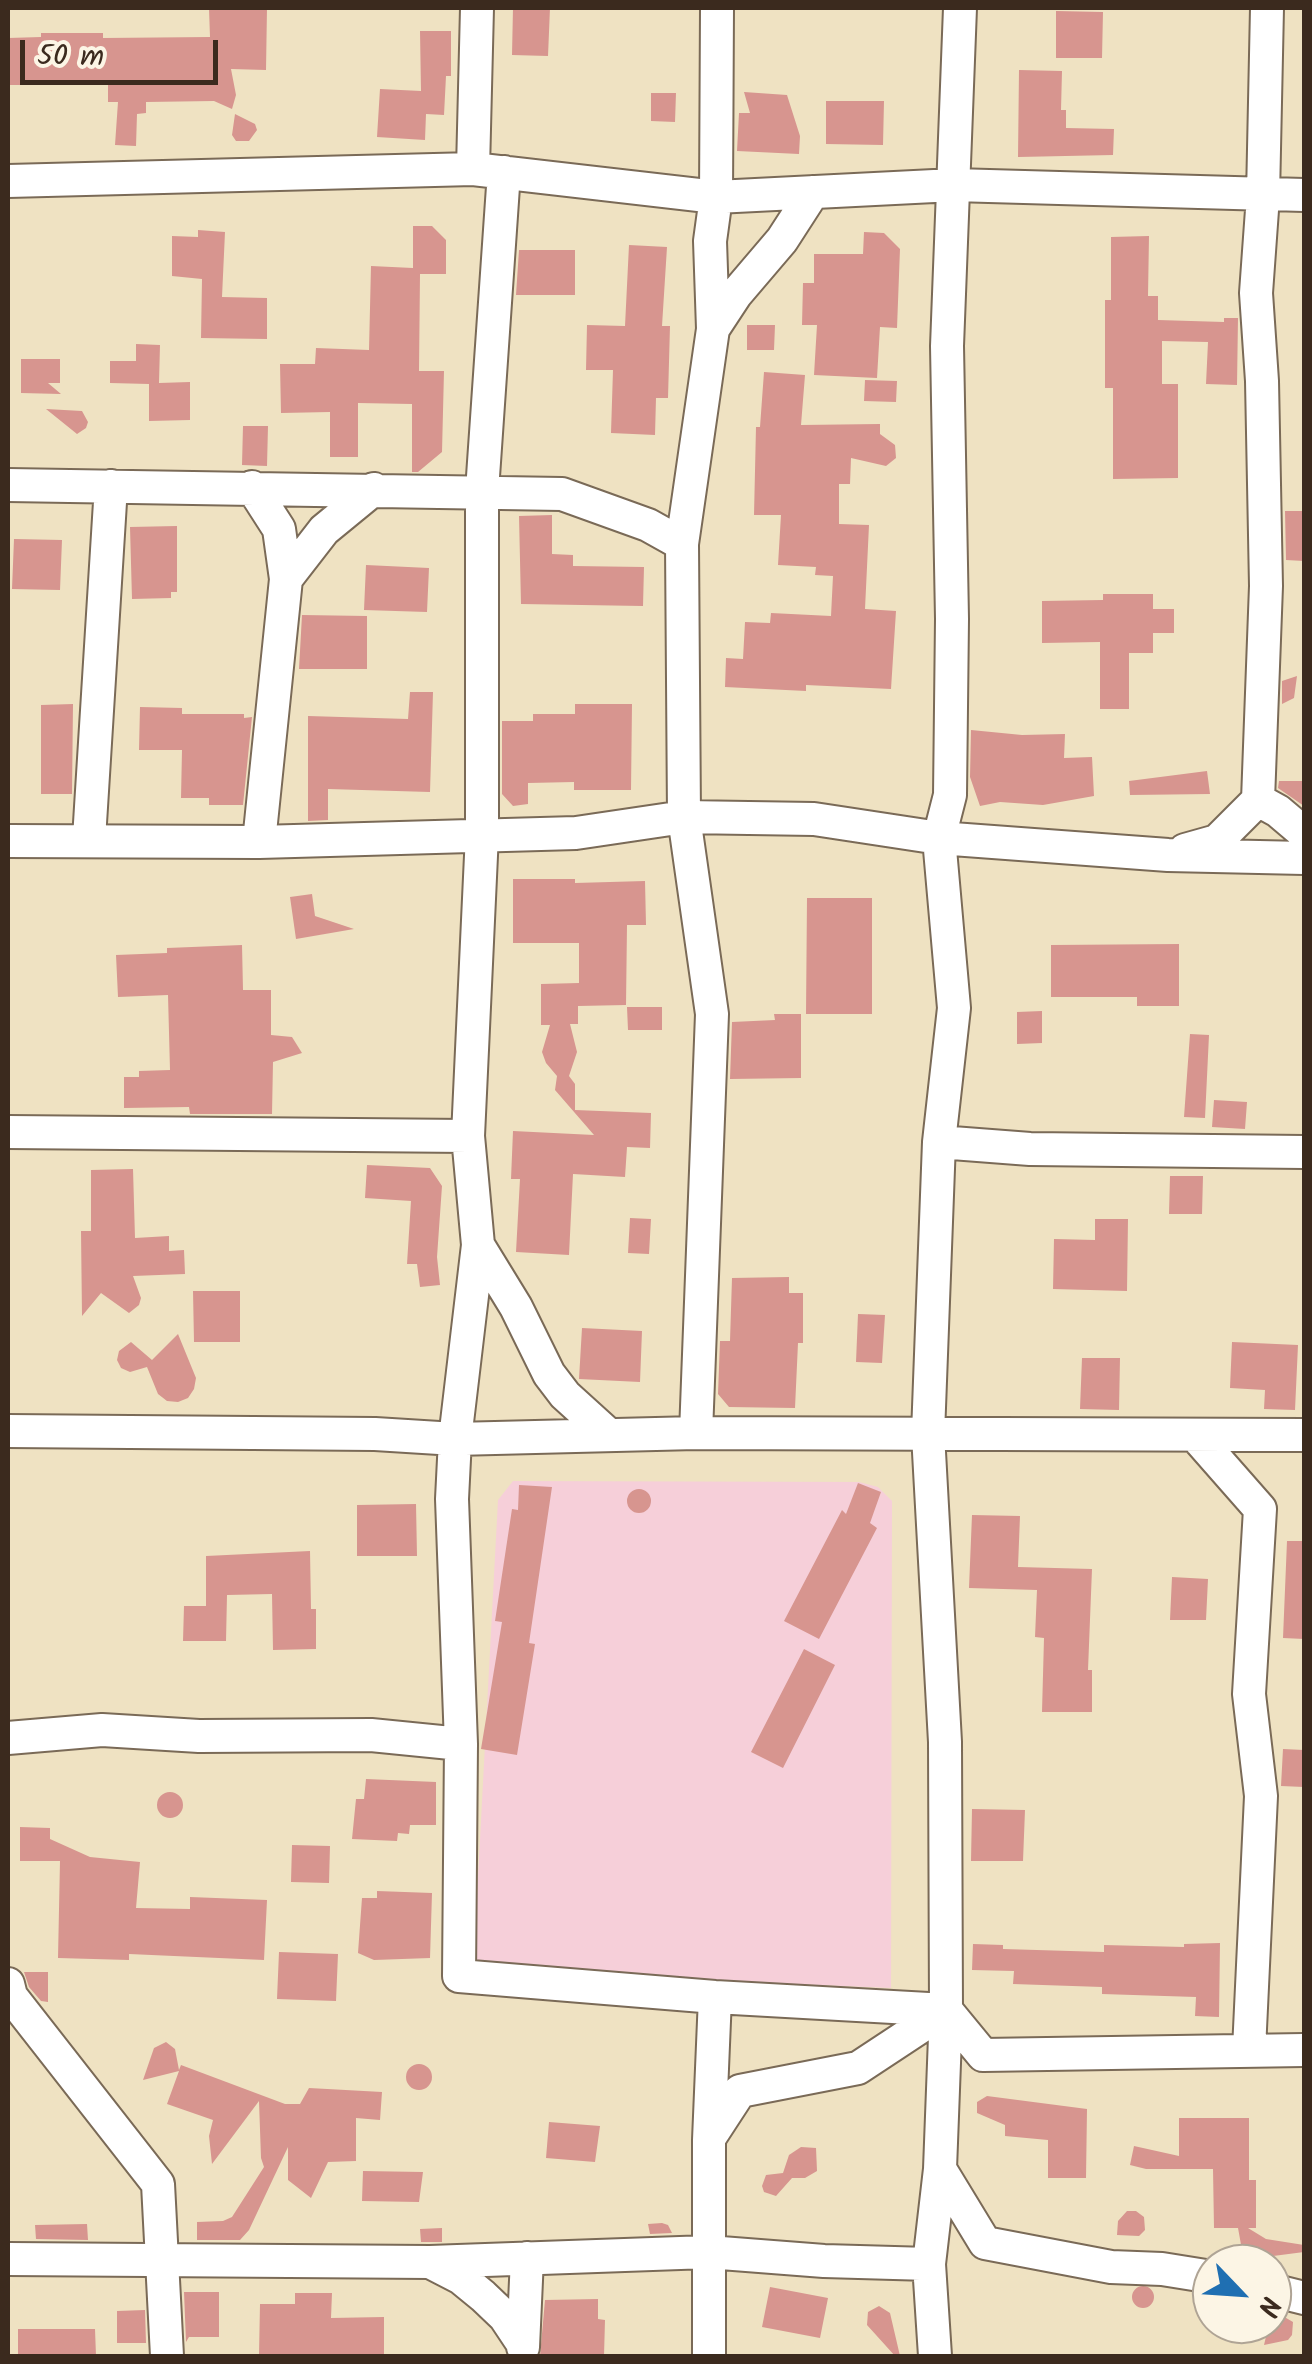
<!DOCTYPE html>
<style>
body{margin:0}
#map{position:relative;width:1312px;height:2364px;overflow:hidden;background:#efe2c2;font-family:Kalam,sans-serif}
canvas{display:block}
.frame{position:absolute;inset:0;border:10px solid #3b2a1e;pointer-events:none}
.north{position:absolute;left:1192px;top:2244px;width:100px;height:100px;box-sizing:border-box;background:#fcf5e5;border:2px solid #afa495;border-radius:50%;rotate:115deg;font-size:28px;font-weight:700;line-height:40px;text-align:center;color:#3b2a1e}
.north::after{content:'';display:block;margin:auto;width:35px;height:45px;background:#1f6fb2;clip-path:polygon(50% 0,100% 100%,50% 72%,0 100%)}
.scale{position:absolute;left:20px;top:40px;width:198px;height:45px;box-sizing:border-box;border:5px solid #3b2a1e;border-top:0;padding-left:12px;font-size:30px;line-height:35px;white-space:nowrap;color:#3b2a1e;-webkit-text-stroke:8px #fcf5e5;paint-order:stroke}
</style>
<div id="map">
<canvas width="1312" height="2364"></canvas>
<div class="frame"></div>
<div class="north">N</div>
<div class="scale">50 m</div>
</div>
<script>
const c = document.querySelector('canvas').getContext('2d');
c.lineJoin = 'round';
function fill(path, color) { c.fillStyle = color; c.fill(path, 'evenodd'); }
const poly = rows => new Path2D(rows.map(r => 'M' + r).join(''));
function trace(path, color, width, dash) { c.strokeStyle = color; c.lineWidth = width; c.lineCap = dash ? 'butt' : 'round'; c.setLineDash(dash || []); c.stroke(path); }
fill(poly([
 [513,1481,859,1482,878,1487,892,1501,891,1988,473,1971,498,1500]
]), '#f6cfd9');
fill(poly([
 [209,8,267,8,266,70,231,69,236,95,232,109,214,101,146,102,146,113,137,114,136,146,115,145,118,102,108,102,108,85,8,85,8,38,41,37,41,33,103,33,103,38,210,37],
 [513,8,550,8,548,56,512,55],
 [1056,11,1103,12,1102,58,1056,58],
 [420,31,451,31,451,76,446,76,444,115,426,114,425,140,377,137,380,89,421,91],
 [1019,70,1062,71,1061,110,1066,110,1066,128,1114,129,1113,155,1018,157],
 [744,92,787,95,800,136,799,154,737,151,739,113,750,113],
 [651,93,676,93,675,122,651,121],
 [826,101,884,101,883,145,826,144],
 [235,114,255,124,257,130,249,141,236,141,232,135],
 [413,226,432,226,446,240,446,274,420,274,419,371,444,371,442,452,418,472,412,472,412,404,358,403,358,457,330,457,330,412,281,413,280,364,315,364,316,348,369,350,371,266,413,268],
 [198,230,225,232,222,297,267,298,267,339,201,338,202,279,172,276,172,236,198,237],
 [864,232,884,233,900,249,897,328,880,327,877,378,814,375,817,325,802,325,803,283,814,283,814,254,863,254],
 [1149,236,1148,296,1158,296,1158,320,1224,322,1224,318,1238,318,1237,385,1206,384,1208,342,1162,341,1162,384,1178,384,1178,478,1113,479,1113,388,1105,388,1105,300,1111,300,1111,237],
 [629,245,667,247,662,326,670,326,668,398,656,398,655,435,611,433,613,370,586,370,587,325,625,326],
 [519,250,575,250,575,295,516,295],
 [747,325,775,325,774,350,747,350],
 [136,344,160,345,159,383,190,382,190,420,149,421,149,384,110,383,110,361,136,361],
 [21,359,60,359,60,383,48,383,61,394,21,393],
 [764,372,805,375,801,425,880,424,880,434,895,445,896,458,886,466,851,458,850,484,839,484,839,524,869,525,865,609,896,611,891,689,806,685,806,691,725,687,726,658,743,659,745,622,770,623,771,613,831,616,833,576,815,575,816,567,778,565,781,515,754,515,756,427,760,427],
 [865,380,897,381,896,402,864,401],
 [46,409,82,411,88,422,86,428,77,434],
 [243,426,268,426,267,466,242,465],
 [1285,511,1304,511,1304,561,1286,560],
 [552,515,552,554,573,555,573,566,644,567,643,606,521,604,519,516],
 [177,526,177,592,171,592,171,598,132,599,130,527],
 [14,539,62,540,60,590,12,589],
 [366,565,429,568,427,612,364,610],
 [1103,594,1153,594,1153,609,1174,609,1174,633,1153,633,1153,653,1129,653,1129,709,1100,709,1100,642,1042,643,1042,601,1103,600],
 [302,615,367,616,367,669,299,669],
 [1297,676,1294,698,1282,704,1282,681],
 [410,692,433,692,430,792,328,789,328,820,308,821,308,716,408,719],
 [73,704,72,794,41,794,41,705],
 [575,704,632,704,631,790,574,790,574,782,528,783,528,804,513,806,502,794,502,721,533,721,533,714,575,714],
 [140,707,182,708,182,714,244,714,244,718,252,717,243,805,209,805,209,798,181,798,182,750,139,750],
 [971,730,1022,735,1065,734,1064,758,1092,757,1094,796,1043,805,1000,802,980,806,970,777],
 [1207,771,1210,794,1130,795,1129,781],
 [1279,781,1302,781,1304,806,1278,788],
 [513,879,575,879,575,883,645,881,646,925,627,925,626,1005,578,1006,578,1024,570,1024,577,1052,569,1076,575,1084,575,1110,651,1113,650,1148,627,1147,625,1177,573,1174,569,1255,516,1252,520,1179,511,1179,513,1131,594,1135,555,1090,557,1076,546,1063,542,1052,550,1025,541,1025,541,984,579,983,579,943,513,943],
 [312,894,315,916,354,929,296,939,290,897],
 [807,898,872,898,872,1014,806,1014],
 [1179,944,1179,1006,1137,1006,1137,997,1051,997,1051,945],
 [242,945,243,990,271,990,271,1035,292,1037,302,1053,273,1062,272,1114,190,1114,189,1107,124,1108,124,1077,139,1077,139,1071,170,1070,168,995,118,997,116,955,167,953,167,948],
 [627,1007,662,1007,662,1030,628,1030],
 [1042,1011,1042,1043,1017,1044,1017,1012],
 [774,1014,801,1014,801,1078,730,1079,732,1022,775,1020],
 [1190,1034,1209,1035,1205,1118,1184,1117],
 [1214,1100,1247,1102,1245,1129,1212,1127],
 [367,1165,430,1168,442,1186,437,1257,440,1285,420,1287,417,1264,407,1264,411,1201,365,1198],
 [133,1169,135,1238,169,1236,169,1251,184,1250,185,1274,133,1276,141,1298,139,1305,129,1313,101,1293,82,1316,81,1231,91,1231,91,1170],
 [1170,1176,1203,1176,1202,1214,1169,1214],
 [630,1218,651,1219,649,1254,628,1253],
 [1095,1219,1128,1219,1127,1291,1053,1289,1054,1239,1095,1240],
 [789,1277,789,1293,803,1293,803,1343,798,1343,795,1408,729,1407,718,1394,720,1341,730,1341,732,1278],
 [193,1291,240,1291,240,1342,194,1342],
 [858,1314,885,1315,882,1363,856,1362],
 [582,1328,642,1331,640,1382,579,1379],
 [178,1334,196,1378,194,1389,188,1398,178,1402,167,1401,158,1394,147,1367,130,1372,121,1368,117,1360,119,1351,131,1342,152,1360],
 [1232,1342,1298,1345,1295,1410,1264,1409,1265,1390,1230,1388],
 [1082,1358,1120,1358,1119,1410,1080,1409],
 [858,1483,881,1492,870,1523,877,1528,819,1639,784,1621,842,1510,846,1514],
 [519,1485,552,1487,529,1643,535,1644,517,1755,481,1749,502,1622,495,1621,512,1509,518,1510],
 '627 1501a12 12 0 1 1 24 0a12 12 0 1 1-24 0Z',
 [416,1504,417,1556,357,1556,357,1505],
 [972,1515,1020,1516,1018,1567,1092,1569,1088,1670,1092,1670,1092,1712,1042,1712,1044,1638,1035,1637,1037,1590,969,1588],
 [1287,1541,1304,1541,1304,1639,1283,1638],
 [310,1551,311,1609,316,1609,316,1649,273,1650,272,1594,227,1595,226,1641,183,1641,184,1606,206,1606,206,1556],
 [1172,1577,1208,1579,1206,1620,1170,1620],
 [804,1649,835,1665,783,1768,751,1752],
 [1283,1749,1304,1750,1304,1787,1281,1786],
 [366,1779,436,1782,436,1825,410,1825,409,1834,398,1833,397,1841,352,1839,356,1799,364,1799],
 '157 1805a13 13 0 1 1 26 0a13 13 0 1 1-26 0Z',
 [972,1809,1025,1810,1023,1861,971,1861],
 [20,1827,50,1828,50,1839,90,1857,140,1862,136,1908,190,1909,190,1897,267,1900,264,1960,129,1954,129,1960,58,1958,60,1861,20,1861],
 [292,1845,330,1846,329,1883,291,1882],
 [377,1891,432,1893,430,1958,374,1960,358,1953,362,1898,377,1898],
 [1220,1943,1219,2017,1195,2016,1196,1997,1102,1994,1102,1987,1013,1984,1014,1971,972,1970,973,1944,1003,1945,1003,1949,1104,1952,1104,1945,1184,1947,1184,1944],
 [279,1952,338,1954,336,2001,277,1999],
 [24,1972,48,1972,48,2002,41,2001,29,1987],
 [166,2042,175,2049,179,2070,181,2065,285,2104,300,2104,309,2088,382,2092,380,2120,356,2118,356,2161,328,2162,311,2198,288,2180,288,2147,249,2230,240,2240,197,2240,197,2222,223,2221,232,2217,264,2167,261,2158,259,2101,212,2164,209,2136,213,2120,167,2104,179,2071,143,2080,154,2048],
 '406 2077a13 13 0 1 1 26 0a13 13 0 1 1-26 0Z',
 [987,2096,1087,2109,1086,2178,1048,2178,1048,2140,1005,2136,1005,2125,977,2113,977,2102],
 [1179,2118,1249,2118,1249,2180,1256,2180,1256,2228,1248,2228,1266,2239,1304,2245,1304,2252,1250,2259,1242,2250,1238,2228,1214,2228,1213,2169,1146,2169,1130,2165,1134,2146,1179,2156],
 [549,2122,600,2126,595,2162,546,2158],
 [801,2147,816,2148,817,2171,805,2178,792,2178,776,2196,764,2192,762,2186,766,2175,783,2173,789,2155],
 [363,2171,423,2172,419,2202,362,2201],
 [1127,2211,1136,2211,1144,2217,1145,2230,1139,2236,1117,2235,1118,2221],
 [662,2223,668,2225,672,2233,650,2234,648,2224],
 [87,2224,88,2240,36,2239,35,2225],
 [442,2228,442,2242,421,2242,420,2229],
 '1132 2297a11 11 0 1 1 22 0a11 11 0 1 1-22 0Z',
 [770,2287,828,2298,820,2338,762,2327],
 [184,2292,219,2292,219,2337,189,2337,186,2342],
 [295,2293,332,2293,331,2318,384,2317,384,2356,259,2356,260,2304,295,2304],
 [598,2299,598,2319,605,2320,604,2356,540,2356,545,2300],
 [879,2306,890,2313,900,2356,895,2356,867,2325,868,2312],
 [145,2310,146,2343,117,2343,117,2311],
 [1281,2315,1293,2322,1292,2335,1288,2340,1264,2345,1269,2324],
 [18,2329,95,2329,96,2356,18,2356]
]), '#d7958f');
const minor = poly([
 [1267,8,1263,196,1256,293,1262,381,1266,586,1258,800,1278,811,1304,833],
 [473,169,477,8],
 [504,172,482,491,482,834,468,1136,478,1245,455,1439,452,1499,461,1744,459,1976,715,1997,946,2010,983,2055,1304,2050],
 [8,181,473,169,716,197,954,185,1304,195],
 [713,329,710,241,716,197,717,8],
 [8,485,562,494,648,525,682,544],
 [252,487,279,529,286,579,259,842],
 [286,579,324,530,374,489],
 [89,839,111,486],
 [8,841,259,842,576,833,684,817,814,819,939,838,1168,855,1304,858],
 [1185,850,1217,841,1258,800],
 [8,1132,468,1136],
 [939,1142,1030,1149,1304,1152],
 [478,1245,516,1307,549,1374,565,1395,608,1434],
 [8,1431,375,1434,455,1439,696,1433,1304,1435],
 [696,1433,712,1014,684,817,682,544,713,329,736,294,782,240,813,192],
 [1195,1435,1260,1509,1249,1694,1261,1796,1249,2050],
 [8,1738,102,1730,199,1736,371,1735,461,1744],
 [8,1984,11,1996,158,2184,167,2356],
 [710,2137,740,2091,858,2068,946,2010],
 [940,2169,985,2243,1111,2267,1162,2269,1212,2277],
 [8,2259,430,2262,708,2252,824,2261,929,2264],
 [430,2262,461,2278,483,2296,505,2317,523,2344],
 [1272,2290,1304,2298],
 [523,2347,527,2258],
 [709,2356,709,2140,715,1997],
 [935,2356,929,2264,940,2169,946,2010,945,1742,928,1434,939,1142,954,1008,939,838,950,795,952,619,947,346,960,8]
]);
trace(minor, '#7a6a57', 36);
trace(minor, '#fff', 32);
</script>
